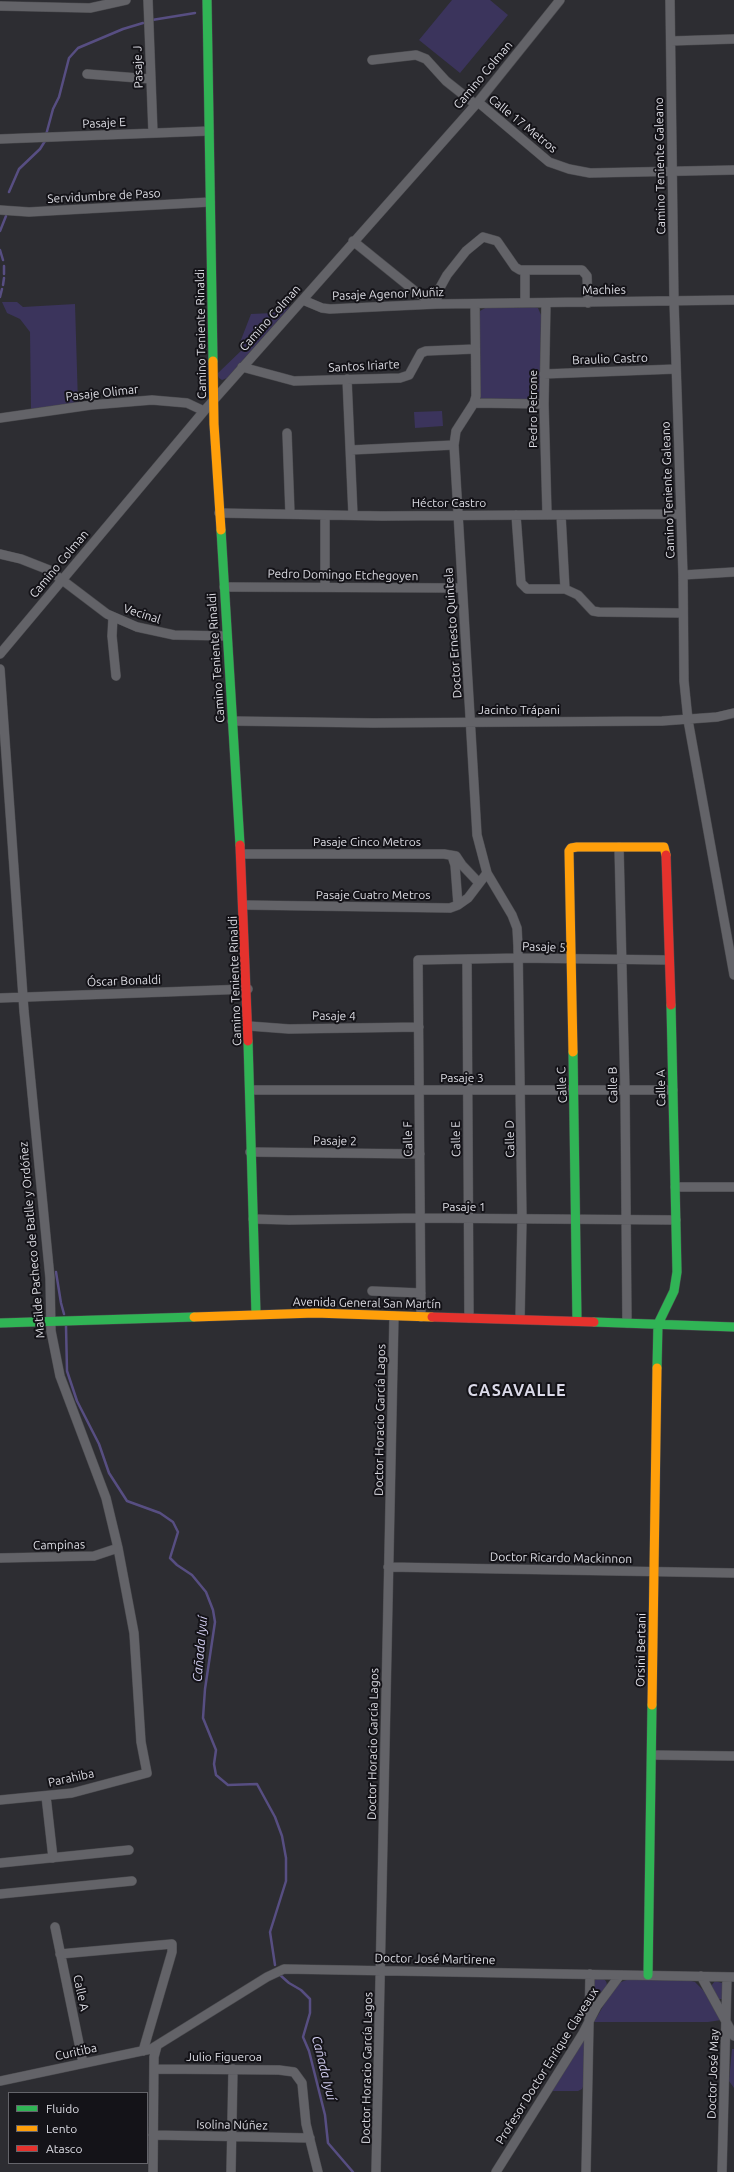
<!DOCTYPE html>
<meta charset="utf-8">
<style>
body{margin:0}
#map{position:relative;width:734px;height:2172px;overflow:hidden;background:#2d2d32;font-family:Ubuntu,sans-serif}
canvas{display:block}
.legend{position:absolute;left:8px;top:2092px;width:140px;height:72px;box-sizing:border-box;background:#141318;border:1px solid #64646a;margin:0;padding:5px 7px;list-style:none;font-size:12px;color:#dddde4}
.legend li{display:flex;align-items:center;gap:8px;height:20px}
.legend b{width:20px;border:1px solid #64646a}
</style>
<div id="map">
<canvas width="734" height="2172"></canvas>
<ul class="legend">
<li><b style="height:5px;background:#30b455"></b>Fluido</li>
<li><b style="height:5px;background:#ff9f0a"></b>Lento</li>
<li><b style="height:5px;background:#e5322d"></b>Atasco</li>
</ul>
</div>
<script>
const c = document.querySelector('canvas').getContext('2d');
c.lineJoin = 'round';
function fill(path, color) { c.fillStyle = color; c.fill(path, 'evenodd'); }
const poly = rows => new Path2D(rows.map(r => 'M' + r).join(''));
function trace(path, color, width, dash) { c.strokeStyle = color; c.lineWidth = width; c.lineCap = dash ? 'butt' : 'round'; c.setLineDash(dash || []); c.stroke(path); }
function drawText(font, color, halo, rows, align = 'center') {
  c.font = font + ' Ubuntu,sans-serif'; c.lineWidth = 4; c.setLineDash([]); c.textBaseline = 'middle'; c.strokeStyle = halo; c.fillStyle = color; for (const [text, x, y, turn = 0] of rows) {
    c.save(); c.translate(x, y); c.rotate((+turn || 0) * Math.PI / 180); c.textAlign = isNaN(turn) ? turn : align; if (halo) c.strokeText(text, 0, 0); c.fillText(text, 0, 0); c.restore();
  }
}
fill(poly([
 [452,0,490,0,508,15,460,73,419,40],
 [2,302,17,302,23,307,75,304,78,403,31,409,30,332,20,319,7,313],
 [288,306,289,308,227,378,222,380,219,378,217,374,245,347,239,345,251,314,273,313],
 [535,307,538,308,541,315,540,398,537,400,484,401,479,398,480,311,485,308],
 [442,411,443,426,415,428,414,412],
 '593 1985a7 7 0 1 1 14 0a7 7 0 1 1-14 0Z',
 [629,1979,688,1980,695,1982,704,1991,721,2020,708,2022,594,2022,613,1989,621,1982],
 [715,1981,722,1983,722,1999,717,1999,711,1986],
 [583,2039,585,2039,584,2084,582,2089,578,2091,553,2091,552,2090],
 [732,2049,734,2049,734,2088,729,2081]
]), '#3b345c');
trace(poly([
 [152,20,195,13],
 [46,135,53,109,59,97,69,58,78,48,123,29,143,23],
 [9,192,19,169,40,149,45,141],
 [0,231,6,216],
 [0,250,3,260],
 [4,274,4,266],
 [3,285,4,278],
 [0,297,2,289],
 [56,1272,61,1303,64,1314],
 [66,1326,67,1371,77,1401,99,1444,109,1473,127,1501,160,1513,173,1522,178,1532,170,1558,177,1565,192,1575,206,1592,213,1610,215,1622,205,1689,203,1718,216,1750,214,1764,216,1775,228,1785,257,1784,275,1817,282,1836,286,1858,286,1881,270,1932,275,1965],
 [280,1975,289,1983,301,1990,310,1999,310,2013,303,2037,309,2051,325,2115,328,2143,353,2172]
]), '#574e82', 2.5);
const street = poly([
 [148,0,153,133],
 [670,0,674,301,683,575,684,681,688,720,734,975],
 [0,6,90,8,126,0],
 [671,41,734,39],
 [372,60,416,55,426,59,446,81,475,104],
 [87,74,151,79],
 [478,102,549,162,569,169,590,173,734,170],
 [0,139,209,131],
 [0,210,29,212,210,202],
 [353,241,416,292,437,304],
 [303,300,322,308,330,309,437,304,734,300],
 [525,303,525,270],
 [546,303,544,404,547,514],
 [437,304,437,293,447,275,466,251,483,237,497,241,515,267,520,270,582,270,587,276,588,303],
 [475,304,476,396,474,403,456,431,454,445,477,835,487,873,512,915,517,928,518,946,522,1219,520,1319],
 [242,367,294,381,400,378,409,375,421,353,426,351,475,349],
 [544,374,676,369],
 [347,379,353,515],
 [474,403,544,404],
 [0,418,91,405,152,400,187,403,204,411],
 [287,433,290,514],
 [351,450,454,445],
 [219,513,382,516,680,514],
 [325,515,325,587],
 [516,515,521,583,527,589,565,589,578,595,593,611,599,612,682,613],
 [561,515,565,589],
 [0,554,21,559,49,570,107,614,137,627,174,635,227,636],
 [683,575,734,572],
 [224,587,462,588],
 [113,617,112,636,116,676],
 [0,654,204,411,478,102,560,0],
 [0,669,24,1011,50,1278,51,1331,60,1376,106,1498,118,1548,134,1633,141,1742,147,1773,72,1793,0,1800],
 [232,721,373,723,662,721,717,717,734,713],
 [619,847,625,1090,627,1323],
 [242,854,444,854,456,856,462,865,479,883],
 [452,856,455,865,458,905],
 [244,905,450,908,458,905,468,898,487,873],
 [467,960,469,1318],
 [0,998,248,989],
 [249,1026,289,1029,419,1027],
 [250,1090,673,1090],
 [250,1152,420,1154],
 [675,1187,734,1187],
 [253,1219,289,1220,420,1218,676,1220],
 [372,1291,421,1293],
 [421,1317,418,960,519,958,669,960],
 [0,1558,94,1556,118,1548],
 [388,1567,734,1573],
 [652,1755,734,1756],
 [46,1796,53,1858],
 [0,1863,129,1850],
 [0,1894,132,1881],
 [55,1927,83,2063],
 [60,1954,172,1944,172,1952,143,2051],
 [701,1976,734,2036],
 [154,2069,279,2070,294,2072,302,2083,306,2124,318,2172],
 [0,2081,151,2049,267,1977,284,1969,734,1977],
 [153,2135,310,2138],
 [153,2172,154,2057,157,2046],
 [231,2172,233,2069],
 [376,2172,394,1316],
 [496,2172,582,2035,597,2006,620,1975],
 [586,2172,590,1974],
 [722,2172,727,1977]
]);
const fast = poly([
 [207,0,213,361],
 [221,530,240,845],
 [248,1041,256,1314],
 [573,1052,577,1321],
 [594,1322,734,1327],
 [0,1323,194,1317],
 [657,1368,658,1324,674,1291,677,1272,671,1005],
 [648,1975,652,1705]
]);
const slow = poly([
 [213,361,214,424,221,530],
 [573,1052,569,851,571,848,577,847,664,847,666,855],
 [194,1317,315,1313,432,1317],
 [652,1705,657,1368]
]);
const jam = poly([
 [240,845,248,1041],
 [666,855,671,1005],
 [432,1317,594,1322]
]);
trace(street, '#4a4a4e', 10);
trace(fast, '#4a4a4e', 10);
trace(slow, '#4a4a4e', 10);
trace(jam, '#4a4a4e', 10);
trace(street, '#636368', 9);
trace(fast, '#30b455', 9);
trace(slow, '#ff9f0a', 9);
trace(jam, '#e5322d', 9);
drawText('12px', '#dddde4', '#141318', [
 ["Pasaje J",138,67,-92],
 ["Camino Colman",483,75,-50],
 ["Pasaje E",104,123,-3],
 ["Calle 17 Metros",523,124,39],
 ["Camino Teniente Galeano",660,166,-91],
 ["Servidumbre de Paso",104,196,-3],
 ["Machies",604,290,-1],
 ["Pasaje Agenor Muñiz",388,294,-2],
 ["Camino Colman",270,318,-48],
 ["Camino Teniente Rinaldi",201,334,-91],
 ["Braulio Castro",610,359,-2],
 ["Santos Iriarte",364,366,-3],
 ["Pasaje Olimar",102,393,-6],
 ["Pedro Petrone",533,409,-90],
 ["Camino Teniente Galeano",668,490,-92],
 ["Héctor Castro",449,503],
 ["Camino Colman",59,564,-50],
 ["Pedro Domingo Etchegoyen",343,575,1],
 ["Vecinal",142,614,18],
 ["Doctor Ernesto Quintela",453,633,-94],
 ["Camino Teniente Rinaldi",216,658,-94],
 ["Jacinto Trápani",519,710],
 ["Pasaje Cinco Metros",367,842],
 ["Pasaje Cuatro Metros",373,895],
 ["Pasaje 5",544,947,2],
 ["Óscar Bonaldi",124,981,-2],
 ["Camino Teniente Rinaldi",235,981,-92],
 ["Pasaje 4",334,1016,1],
 ["Pasaje 3",462,1078],
 ["Calle C",562,1085,-93],
 ["Calle B",613,1085,-91],
 ["Calle A",661,1088,-91],
 ["Calle F",408,1139,-91],
 ["Calle E",456,1139,-91],
 ["Calle D",510,1139,-91],
 ["Pasaje 2",335,1141,1],
 ["Pasaje 1",464,1207],
 ["Matilde Pacheco de Batlle y Ordóñez",32,1240,-95],
 ["Avenida General San Martín",367,1303,1],
 ["Doctor Horacio García Lagos",380,1420,-89],
 ["Campinas",59,1545,-1],
 ["Doctor Ricardo Mackinnon",561,1558,1],
 ["Orsini Bertani",641,1650,-89],
 ["Doctor Horacio García Lagos",373,1744,-89],
 ["Parahiba",71,1778,-12],
 ["Doctor José Martirene",435,1959,1],
 ["Calle A",81,1993,78],
 ["Curitiba",76,2052,-12],
 ["Julio Figueroa",224,2057],
 ["Profesor Doctor Enrique Claveaux",547,2066,-58],
 ["Doctor Horacio García Lagos",367,2068,-89],
 ["Doctor José May",713,2074,-88],
 ["Isolina Núñez",232,2125,1]
]);
drawText('italic 13px', '#d4d0f3', '#141318', [
 ["Cañada Iyuí",200,1649,-85],
 ["Cañada Iyuí",324,2068,76]
]);
c.letterSpacing = '1px';
drawText('bold 16px', '#dbdae9', '#141318', [
 ["CASAVALLE",517,1391]
]);
c.letterSpacing = '0px';
</script>
